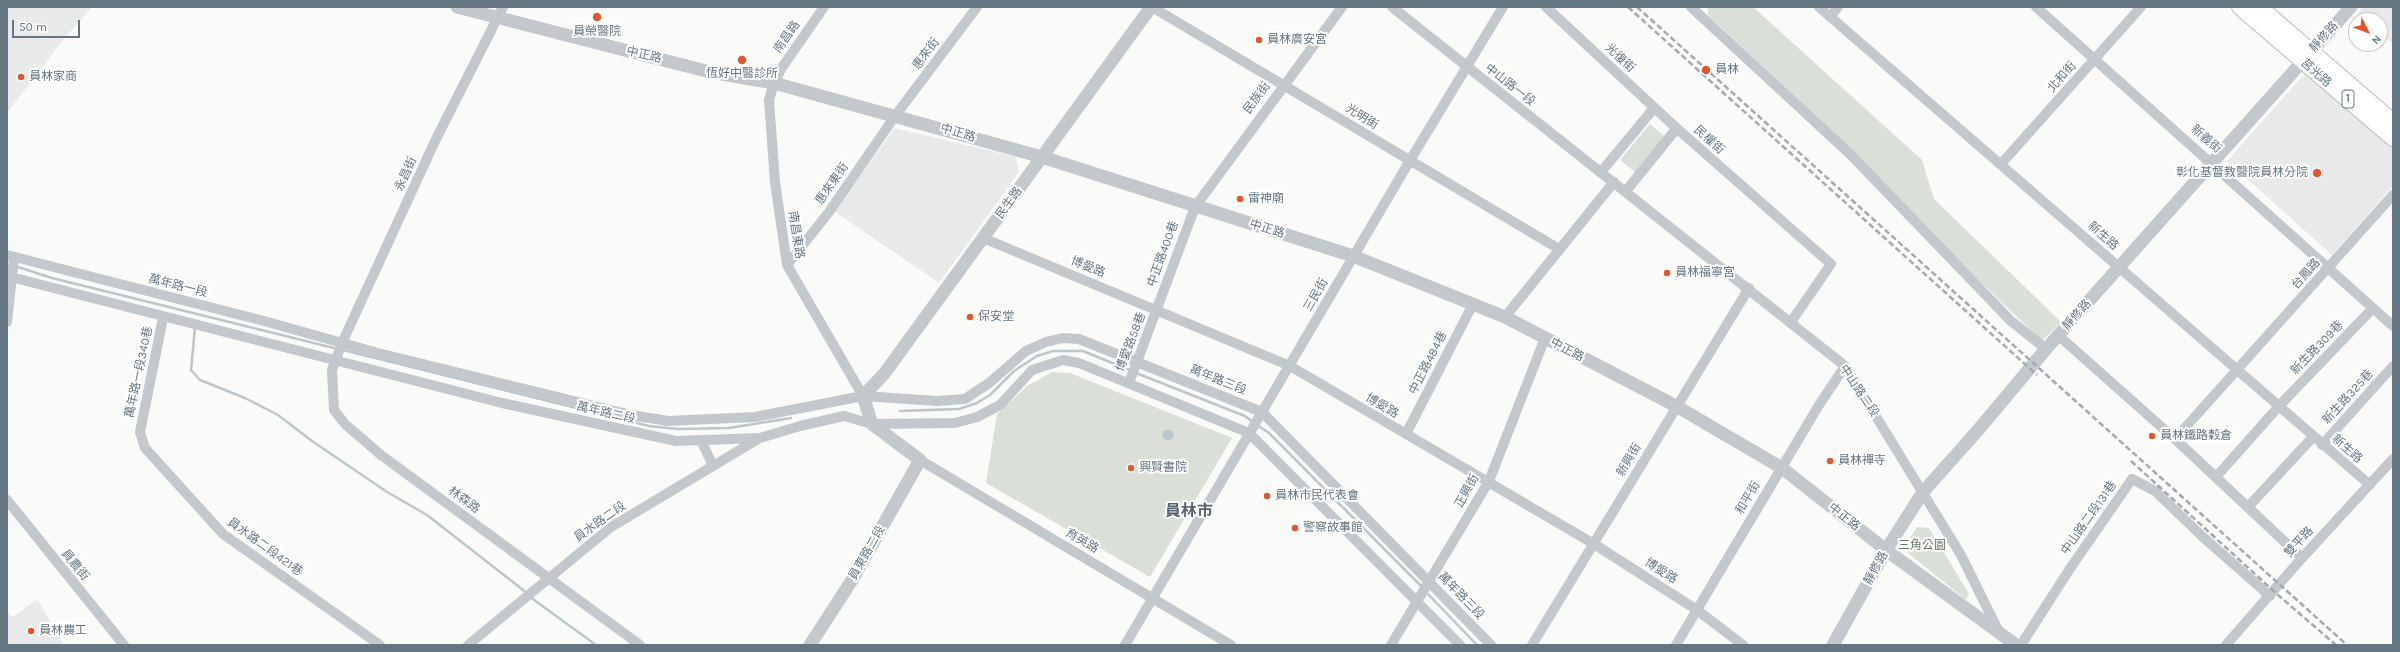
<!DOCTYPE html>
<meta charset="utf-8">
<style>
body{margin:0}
#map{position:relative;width:2400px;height:652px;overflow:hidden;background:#fafaf8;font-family:Karla,sans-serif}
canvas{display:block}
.frame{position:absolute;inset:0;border:8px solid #657683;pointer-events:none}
.north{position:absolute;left:2348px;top:12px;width:40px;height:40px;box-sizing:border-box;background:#fff;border:1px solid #c1c8cd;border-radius:50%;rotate:132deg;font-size:11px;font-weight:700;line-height:16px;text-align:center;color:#657683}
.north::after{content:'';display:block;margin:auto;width:14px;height:18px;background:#e4572e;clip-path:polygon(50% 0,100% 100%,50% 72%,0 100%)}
.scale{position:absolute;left:12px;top:20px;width:68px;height:18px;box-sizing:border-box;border:2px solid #657683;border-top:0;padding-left:5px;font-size:12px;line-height:14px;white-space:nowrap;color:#657683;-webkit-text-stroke:3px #fff;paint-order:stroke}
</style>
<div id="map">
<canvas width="2400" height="652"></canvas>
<div class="frame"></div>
<div class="north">N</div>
<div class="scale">50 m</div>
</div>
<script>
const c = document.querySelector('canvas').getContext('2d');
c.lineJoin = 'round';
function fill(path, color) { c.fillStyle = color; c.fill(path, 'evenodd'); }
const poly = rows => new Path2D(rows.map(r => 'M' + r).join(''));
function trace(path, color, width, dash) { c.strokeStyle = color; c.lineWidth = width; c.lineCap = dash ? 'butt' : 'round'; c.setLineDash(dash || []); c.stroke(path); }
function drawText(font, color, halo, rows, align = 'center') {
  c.font = font + ' Karla,"Noto Sans TC",sans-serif'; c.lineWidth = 4; c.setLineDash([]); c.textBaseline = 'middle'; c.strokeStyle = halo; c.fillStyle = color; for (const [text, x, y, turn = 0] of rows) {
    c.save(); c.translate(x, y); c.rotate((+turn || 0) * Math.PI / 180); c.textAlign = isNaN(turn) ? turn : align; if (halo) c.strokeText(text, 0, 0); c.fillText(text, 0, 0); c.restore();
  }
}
fill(poly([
 [7,7,92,7,62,41,7,113],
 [2363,7,2393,7,2393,44,2380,32,2380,20,2366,20,2358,13],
 [2310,68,2393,143,2393,186,2332,255,2227,161],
 [895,128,1016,157,1019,172,939,283,834,211],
 [37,599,64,645,7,645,7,611,13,617]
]), '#e8e9e9');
fill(poly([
 [1708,7,1753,7,1922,160,1934,199,2061,322,2042,341,1959,261,1849,147,1708,15],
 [1650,124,1665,137,1635,172,1620,160],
 [1052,372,1070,373,1232,438,1150,577,986,483,997,414,1027,386],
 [1917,527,1929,528,1969,594,1966,600,1908,553,1906,544]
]), '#dadfd7');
fill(poly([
 '1162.5 435a5.5 5.5 0 1 1 11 0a5.5 5.5 0 1 1-11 0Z'
]), '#bbc7cb');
trace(poly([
 [15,266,52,278,338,349],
 [195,327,191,370,200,380,245,398,278,415,312,441,387,492,427,515,527,593],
 [343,350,649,426,678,429,729,428,791,418],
 [1136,373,1245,416,1253,422],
 [900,411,959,409,977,403,990,395,1014,371,1037,356,1053,351,1083,351,1132,371],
 [1257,425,1269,433,1423,588],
 [1426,592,1477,645],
 [530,597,596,645]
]), '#bbc7cb', 2.5);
const primary = poly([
 [2240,7,2393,138],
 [2259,7,2393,122]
]);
trace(primary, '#b5babe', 18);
trace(poly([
 [503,7,435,141,342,343,332,370,334,410,345,424,381,455,640,645],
 [824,7,781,69,774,83,769,100,775,182,787,265,863,396],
 [1152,7,1559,249],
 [1392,7,1845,366,1961,555,1999,632],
 [1546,7,1673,125,1831,264,1791,322],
 [1691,7,1850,154,2011,321,2046,349],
 [1819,7,2370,485],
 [2036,7,2393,326],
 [1830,17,1838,7],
 [2001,164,2141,7],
 [1601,172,1654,108],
 [1626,191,1677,128],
 [983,238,1290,366,1594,544,1697,610,1743,645],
 [7,255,264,321,378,353,631,415,668,421,755,417,863,396,937,401,965,399,989,383,1026,351,1046,342,1063,338,1079,339,1262,412,1491,645],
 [787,265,829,212,895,116,977,7],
 [7,276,502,403,676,441,760,438,800,426,844,416,872,424,955,423,977,417,1000,405,1032,370,1063,360,1079,363,1249,433,1460,645],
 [1505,317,1614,182],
 [163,318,140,432,145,448,223,534,380,645],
 [7,322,14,257],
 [2059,336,2175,439,2302,558],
 [1129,383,1195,207,1342,7],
 [1406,434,1473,304],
 [2175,439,2393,195],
 [701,440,713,466],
 [2322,445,2393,366],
 [920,460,1231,645],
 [2216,477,2280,405,2373,308],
 [7,500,124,645],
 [2248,507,2313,437],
 [468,645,611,527,758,439],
 [1125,645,1409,162,1503,7],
 [1391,645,1489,481,1545,338],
 [1532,645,1749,288],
 [1676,645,1819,405,1845,366],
 [2021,645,2069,570,2132,479,2155,491,2204,538,2270,596],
 [2226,645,2302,558,2393,459]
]), '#c3c8cc', 10);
trace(poly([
 [457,7,710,72,774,83,1042,157,1353,256,1505,317,1676,406,1782,468,1886,550,2016,645],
 [810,645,852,580,920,460,872,424,863,396,884,374,1151,7],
 [1833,645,1886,550,1923,492,1979,429,2046,349,2351,7]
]), '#c3c8cc', 13);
trace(primary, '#fff', 16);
trace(poly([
 [1628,7,2037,375],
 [1637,7,2347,645],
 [2131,461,2278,595,2336,645]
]), '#a2aab0', 2.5, [6, 3]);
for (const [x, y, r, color] of [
 [597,17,5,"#e4572e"],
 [1259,40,4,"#e4572e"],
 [742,60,5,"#e4572e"],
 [1706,70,5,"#e4572e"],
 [21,77,4,"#e4572e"],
 [2317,173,5,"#e4572e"],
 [1240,199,4,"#e4572e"],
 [1667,273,4,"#e4572e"],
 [970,317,4,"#e4572e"],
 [2152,436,4,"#e4572e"],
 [1830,461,4,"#e4572e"],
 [1131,468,4,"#e4572e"],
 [1267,496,4,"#e4572e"],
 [1295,528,4,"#e4572e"],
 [31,631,4,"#e4572e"]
]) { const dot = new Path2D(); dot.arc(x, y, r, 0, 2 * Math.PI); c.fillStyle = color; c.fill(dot); trace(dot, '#fff', 1.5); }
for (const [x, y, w] of [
 [2348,99,12]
]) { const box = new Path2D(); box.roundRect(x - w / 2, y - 9, w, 18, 3); c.fillStyle = '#fff'; c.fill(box); trace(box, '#657683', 1); }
drawText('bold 11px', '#657683', null, [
 ["1",2348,99]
]);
drawText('12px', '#657683', '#fff', [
 ["員榮醫院",597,32,"center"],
 ["員林廣安宮",1267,40],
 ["員林",1715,70],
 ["恆好中醫診所",742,74,"center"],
 ["員林家商",29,77],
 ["彰化基督教醫院員林分院",2308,173,"right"],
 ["雷神廟",1248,199],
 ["員林福寧宮",1675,273],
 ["保安堂",978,317],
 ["員林鐵路穀倉",2160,436],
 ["員林禪寺",1838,461],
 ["興賢書院",1139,468],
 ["員林市民代表會",1275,496],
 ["警察故事館",1303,528],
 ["員林農工",39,631]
], 'left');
drawText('12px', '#657683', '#fff', [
 ["南昌路",787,37,-55],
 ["靜修路",2324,37,-48],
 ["惠來街",926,54,-53],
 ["中正路",644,55,13],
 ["光復街",1620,58,43],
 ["莒光路",2316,73,41],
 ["北和街",2062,77,-48],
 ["中山路一段",1510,85,38],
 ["民族街",1257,98,-53],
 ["光明街",1362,117,32],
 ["中正路",958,133,16],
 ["新義街",2206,139,41],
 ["民權街",1709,140,42],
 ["永昌街",406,174,-65],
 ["惠來東街",832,184,-55],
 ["民生路",1009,203,-54],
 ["中正路",1267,229,17],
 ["南昌東路",796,235,81],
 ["新生路",2103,236,41],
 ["中正路400巷",1163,254,-70],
 ["博愛路",1088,267,22],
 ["台鳳路",2306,274,-48],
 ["萬年路一段",178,286,14],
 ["三民街",1316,295,-60],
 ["靜修路",2077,315,-48],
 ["博愛路58巷",1131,342,-69],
 ["新生路309巷",2317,348,-46],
 ["中正路",1567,350,28],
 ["中正路484巷",1428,363,-63],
 ["萬年路一段340巷",139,372,-78],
 ["萬年路三段",1218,380,22],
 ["中山路二段",1859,391,56],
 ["新生路325巷",2348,397,-48],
 ["博愛路",1382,406,31],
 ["萬年路二段",606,413,13],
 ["新生路",2347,449,41],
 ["新興街",1629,460,-59],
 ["正興街",1467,491,-61],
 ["和平街",1748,498,-59],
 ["林森路",464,500,37],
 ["中正路",1844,517,38],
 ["中山路二段131巷",2089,518,-55],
 ["員水路二段",600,522,-35],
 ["育英路",1082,541,30],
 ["雙平路",2299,542,-47],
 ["員水路二段421巷",265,547,36],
 ["員東路二段",867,553,-60],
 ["員農街",75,565,51],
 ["靜修路",1876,568,-61],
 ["博愛路",1661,571,32],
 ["萬年路三段",1461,596,46]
]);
drawText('12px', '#687a64', '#fff', [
 ["三角公園",1922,546]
]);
drawText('bold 16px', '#57646e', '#fff', [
 ["員林市",1189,511]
]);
</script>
